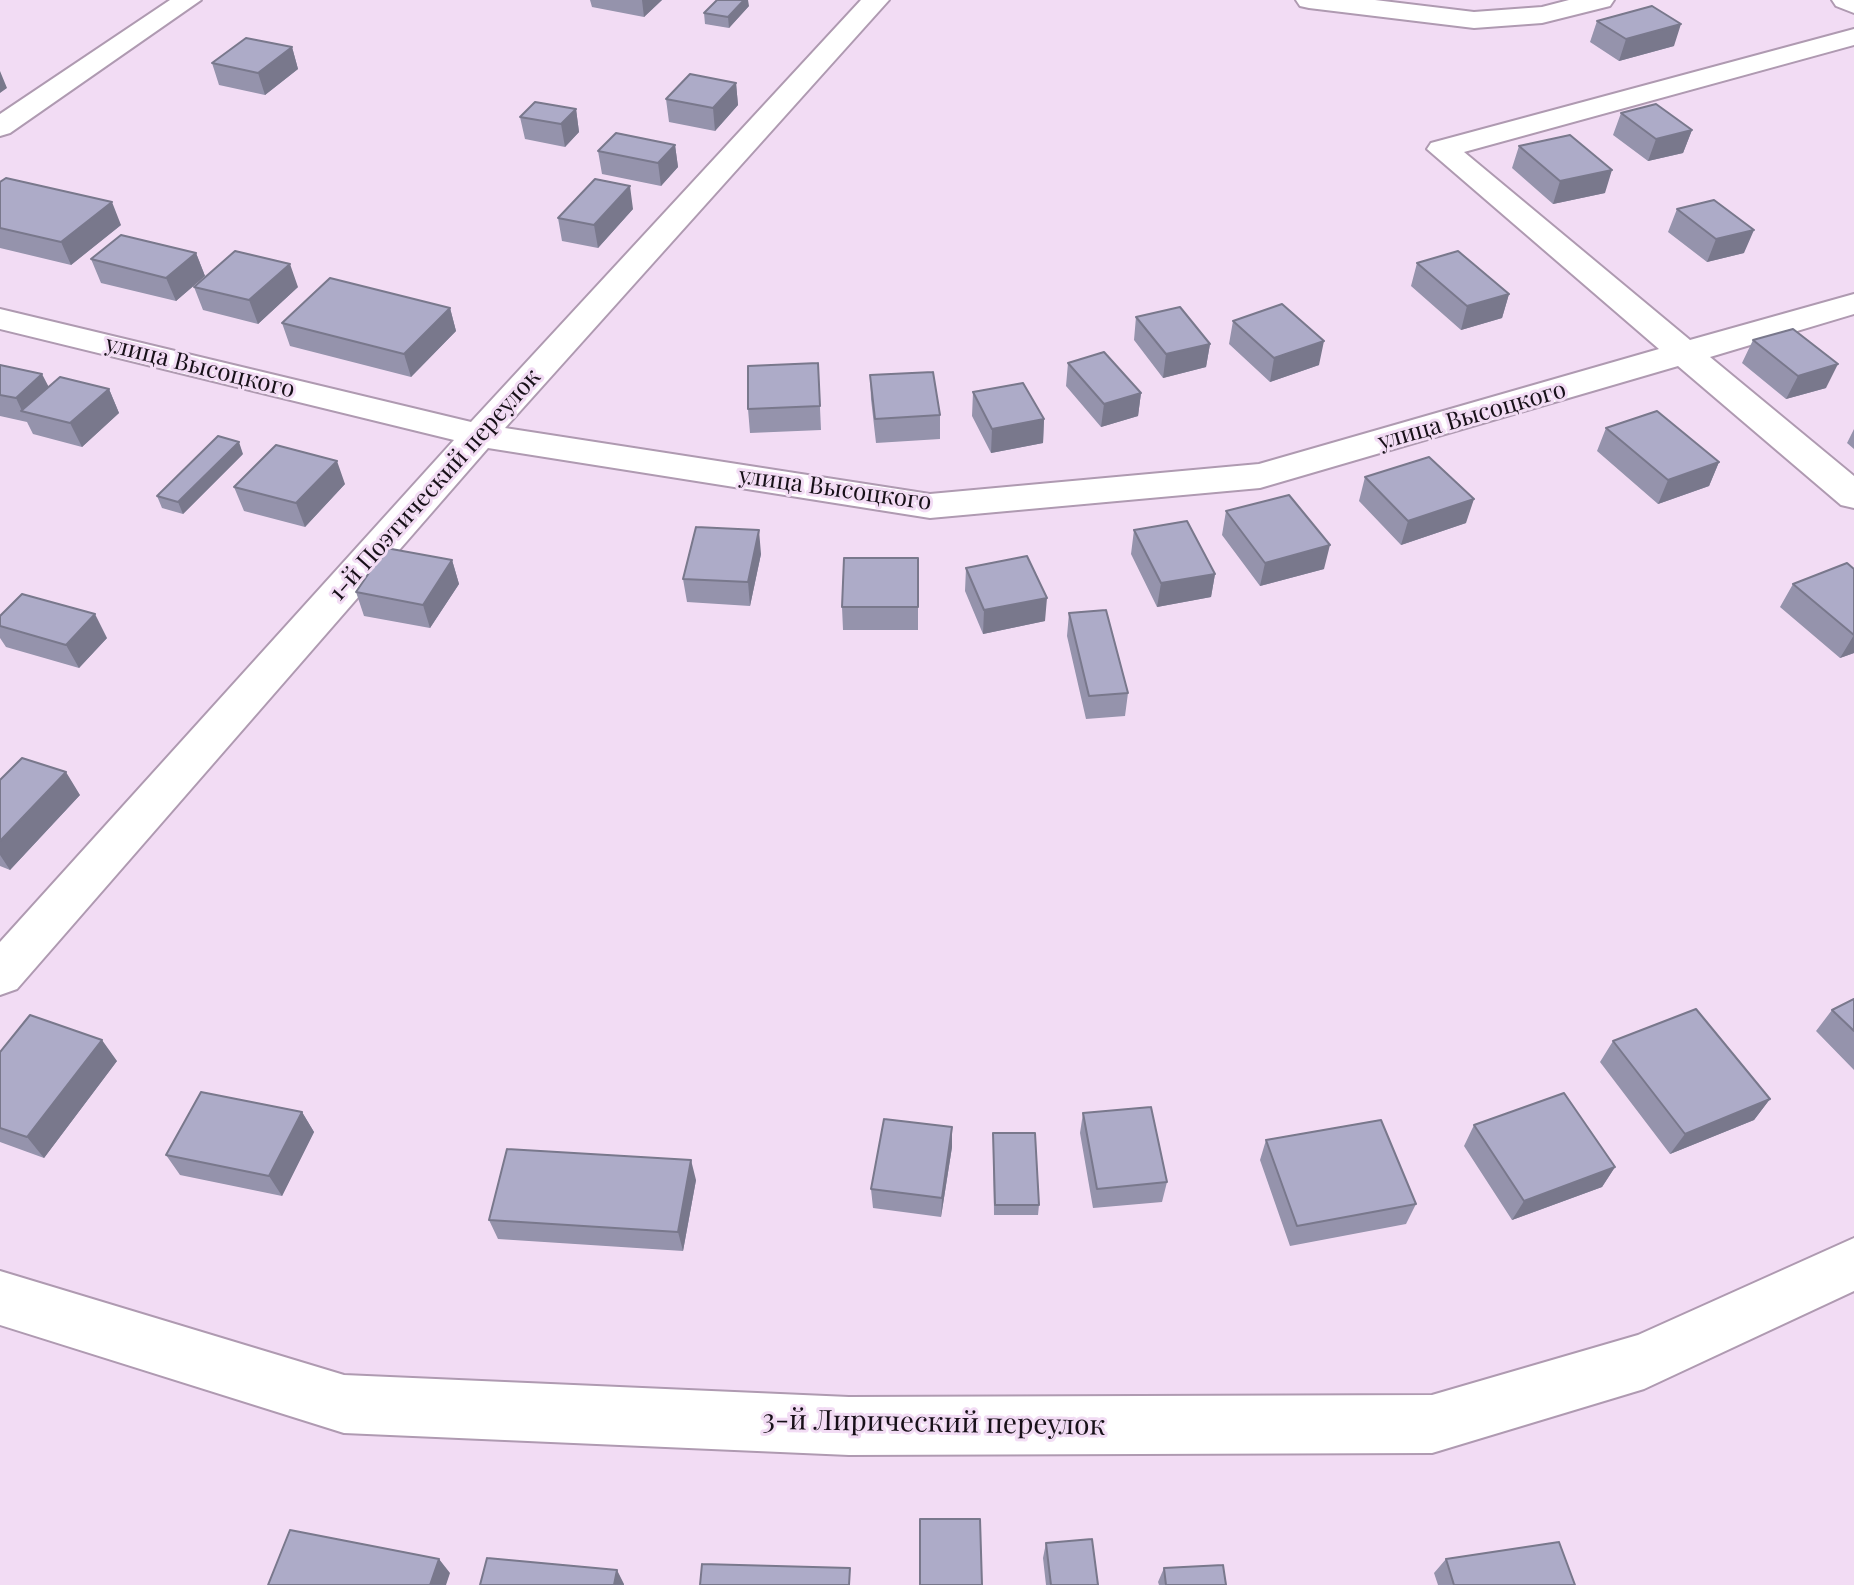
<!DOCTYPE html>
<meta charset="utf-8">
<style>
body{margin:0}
canvas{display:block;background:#f2dcf4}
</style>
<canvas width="1854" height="1585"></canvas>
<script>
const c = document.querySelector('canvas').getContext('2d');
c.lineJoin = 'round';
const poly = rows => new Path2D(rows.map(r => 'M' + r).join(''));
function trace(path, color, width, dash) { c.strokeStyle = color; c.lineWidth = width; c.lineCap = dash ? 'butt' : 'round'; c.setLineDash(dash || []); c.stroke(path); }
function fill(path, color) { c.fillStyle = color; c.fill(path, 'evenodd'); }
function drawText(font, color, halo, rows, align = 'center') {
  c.font = font + ' "Playfair Display",serif'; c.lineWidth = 6; c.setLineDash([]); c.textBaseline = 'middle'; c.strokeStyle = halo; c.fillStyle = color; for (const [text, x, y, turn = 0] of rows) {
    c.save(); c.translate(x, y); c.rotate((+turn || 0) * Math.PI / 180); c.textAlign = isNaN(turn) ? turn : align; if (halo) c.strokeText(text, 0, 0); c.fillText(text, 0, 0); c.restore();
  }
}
const street = poly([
 [170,0,201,0,10,133,0,136,0,114,170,0],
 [861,0,889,0,505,428,930,494,1259,464,1659,349,1427,149,1431,143,1854,29,1854,45,1464,152,1690,340,1854,294,1854,314,1710,357,1854,476,1854,508,1841,505,1678,366,1260,488,930,518,488,448,17,989,0,995,0,942,454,440,0,329,0,309,471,422,861,0],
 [1296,0,1375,0,1474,12,1542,7,1569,0,1614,0,1610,6,1542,23,1474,28,1309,8,1300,6,1296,0],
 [1832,0,1854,0,1854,13,1836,6,1832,0],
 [1854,1238,1854,1291,1644,1389,1432,1453,849,1455,344,1433,0,1325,0,1271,344,1375,849,1397,1432,1395,1638,1335,1854,1238]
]);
trace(street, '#af9ab1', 4);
fill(street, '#fff');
fill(poly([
 [590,0,662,0,644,17,592,7],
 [749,6,729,28,705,24,704,13],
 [1597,21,1674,46,1619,61,1590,42],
 [292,47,298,69,265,95,219,85,212,63],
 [736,83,738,105,715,131,669,122,666,99],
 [576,109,579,132,565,147,525,139,520,117],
 [1621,113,1692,130,1683,153,1648,161,1613,135],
 [675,145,678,167,661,186,602,174,598,151],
 [1519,146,1605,193,1553,204,1512,168],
 [0,182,121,225,71,265,0,248],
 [633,209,598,248,562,241,558,218],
 [1677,209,1744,253,1707,262,1668,232],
 [196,253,205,276,176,301,101,283,91,259],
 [1417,263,1509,294,1502,318,1461,330,1411,286],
 [194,287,298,287,258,324,203,310],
 [450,308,456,331,411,377,290,346,282,323],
 [1136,317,1210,344,1206,367,1163,378,1134,340],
 [1233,321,1319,365,1270,382,1229,344],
 [1753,340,1826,388,1786,399,1742,363],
 [818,363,821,430,750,433,748,409],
 [1068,363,1141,393,1138,416,1101,427,1066,386],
 [0,365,49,387,109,389,119,413,82,447,33,434,27,422,0,416],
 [870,375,940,415,940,439,876,443,871,399],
 [973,392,1044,419,1043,443,991,453,972,416],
 [1606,428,1719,462,1709,486,1658,504,1597,451],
 [1854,429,1854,449,1847,443],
 [243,454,183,514,162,508,157,496],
 [1365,477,1466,523,1401,545,1359,501],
 [345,484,305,527,244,511,234,487],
 [1226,511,1324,569,1260,586,1222,535],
 [1134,530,1215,574,1211,597,1157,607,1131,554],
 [761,554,750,606,687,602,683,579],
 [918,558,918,630,843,630,842,607],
 [452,560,459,584,430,628,364,616,356,592],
 [966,568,1045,621,983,634,965,591],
 [1854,569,1854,653,1840,658,1780,607,1793,584],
 [1069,613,1128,693,1125,716,1086,719,1067,636],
 [0,616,107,638,79,668,6,647,0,638],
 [0,780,80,795,10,870,0,866],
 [1854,999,1854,1070,1816,1031,1832,1010],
 [1613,1041,1770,1099,1754,1120,1670,1154,1600,1062],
 [0,1052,117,1061,44,1158,0,1142],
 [302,1112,314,1132,282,1196,180,1175,166,1155],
 [1083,1113,1167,1182,1162,1202,1093,1208,1080,1133],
 [1474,1125,1615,1167,1602,1187,1512,1220,1464,1146],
 [993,1133,1039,1205,1038,1215,994,1215],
 [1266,1140,1416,1204,1406,1224,1290,1246,1260,1160],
 [952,1147,941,1217,873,1208,871,1189],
 [696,1180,683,1251,498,1239,489,1220],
 [1046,1543,1098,1585,1046,1585,1043,1558],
 [1446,1559,1575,1585,1438,1585,1434,1573],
 [1164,1568,1226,1585,1159,1585,1158,1582]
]), '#9593ac');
fill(poly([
 [642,0,662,0,644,17],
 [744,0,748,0,749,6,729,28,728,17],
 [1681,24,1674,46,1619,61,1626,39],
 [292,47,298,69,265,95,258,73],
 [0,71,7,88,0,93],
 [736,83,738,105,715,131,713,108],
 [576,109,579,132,565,147,561,124],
 [1692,130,1683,153,1648,161,1656,139],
 [675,145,678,167,661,186,658,163],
 [1612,170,1605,193,1553,204,1560,181],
 [630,186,633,209,598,248,594,225],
 [112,202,121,225,71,265,61,242],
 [1754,230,1744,253,1707,262,1716,239],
 [196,253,205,276,176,301,166,278],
 [290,264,298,287,258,324,249,300],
 [1509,294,1502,318,1461,330,1467,306],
 [450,308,456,331,411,377,404,354],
 [1324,341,1319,365,1270,382,1274,358],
 [1210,344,1206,367,1163,378,1166,354],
 [1838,364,1826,388,1786,399,1798,376],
 [42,374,54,397,22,411,16,398],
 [109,389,119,413,82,447,70,423],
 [1141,393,1138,416,1101,427,1104,404],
 [1044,419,1043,443,991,453,992,429],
 [239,442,243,454,183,514,178,502],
 [337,461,345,484,305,527,296,503],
 [1719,462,1709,486,1658,504,1668,480],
 [1474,499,1466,523,1401,545,1408,521],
 [759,530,761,554,750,606,748,582],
 [1330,545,1324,569,1260,586,1265,563],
 [452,560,459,584,430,628,423,605],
 [1215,574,1211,597,1157,607,1161,583],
 [1047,598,1045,621,983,634,984,610],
 [95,614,107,638,79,668,66,645],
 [1854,635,1854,653,1840,658],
 [66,772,80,795,10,870,0,855,0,841],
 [102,1040,117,1061,44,1158,27,1137],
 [1770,1099,1754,1120,1670,1154,1685,1134],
 [302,1112,314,1132,282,1196,269,1176],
 [952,1127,952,1147,941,1217,942,1198],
 [691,1160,696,1180,683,1251,678,1232],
 [1615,1167,1602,1187,1512,1220,1524,1201],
 [439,1559,450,1573,446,1585,430,1585],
 [617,1570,624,1584,624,1585,614,1585]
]), '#79788c');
const building = poly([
 [717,0,744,0,728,17,704,13,717,0],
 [1652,6,1681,24,1626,39,1597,21,1652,6],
 [246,38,292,47,258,73,212,63,246,38],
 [690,74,736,83,713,108,666,99,690,74],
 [535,102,576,109,561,124,520,117,535,102],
 [1656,104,1692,130,1656,139,1621,113,1656,104],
 [616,133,675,145,658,163,598,151,616,133],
 [1570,135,1612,170,1560,181,1519,146,1570,135],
 [6,178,112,202,61,242,0,228,0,182,6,178],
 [595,179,630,186,594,225,558,218,595,179],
 [1714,200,1754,230,1716,239,1677,209,1714,200],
 [121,235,196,253,166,278,91,259,121,235],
 [235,251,290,264,249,300,194,287,235,251],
 [1458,251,1509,294,1467,306,1417,263,1458,251],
 [330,278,450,308,404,354,282,323,330,278],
 [1282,304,1324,341,1274,358,1233,321,1282,304],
 [1180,307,1210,344,1166,354,1136,317,1180,307],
 [1793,329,1838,364,1798,376,1753,340,1793,329],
 [1104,352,1141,393,1104,404,1068,363,1104,352],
 [818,363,820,406,748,409,748,366,818,363],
 [0,365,42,374,16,398,0,395,0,365],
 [933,372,940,415,875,419,870,375,933,372],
 [60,377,109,389,70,423,21,411,60,377],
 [1023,383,1044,419,992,429,973,392,1023,383],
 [1657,411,1719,462,1668,480,1606,428,1657,411],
 [218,436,239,442,178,502,157,496,218,436],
 [276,445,337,461,296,503,234,487,276,445],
 [1429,457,1474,499,1408,521,1365,477,1429,457],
 [1289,495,1330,545,1265,563,1226,511,1289,495],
 [1187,521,1215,574,1161,583,1134,530,1187,521],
 [696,527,759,530,748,582,683,579,696,527],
 [386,548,452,560,423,605,356,592,386,548],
 [1027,556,1047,598,984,610,966,568,1027,556],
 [844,558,918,558,918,607,842,607,844,558],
 [1847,563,1854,569,1854,635,1793,584,1847,563],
 [22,594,95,614,66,645,0,626,0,616,22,594],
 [1106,610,1128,693,1089,696,1069,613,1106,610],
 [22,758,66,772,0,841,0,780,22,758],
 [1854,999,1854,1031,1832,1010,1854,999],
 [1696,1009,1770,1099,1685,1134,1613,1041,1696,1009],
 [30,1015,102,1040,27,1137,0,1128,0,1052,30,1015],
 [201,1092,302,1112,269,1176,166,1155,201,1092],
 [1564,1093,1615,1167,1524,1201,1474,1125,1564,1093],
 [1151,1107,1167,1182,1097,1189,1083,1113,1151,1107],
 [884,1119,952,1127,942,1198,871,1189,884,1119],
 [1381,1120,1416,1204,1297,1226,1266,1140,1381,1120],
 [993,1133,1035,1133,1039,1205,995,1205,993,1133],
 [507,1149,691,1160,678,1232,489,1220,507,1149],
 [920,1519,980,1519,982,1585,920,1585,920,1519],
 [290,1530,439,1559,430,1585,268,1585,290,1530],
 [1092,1539,1098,1585,1051,1585,1046,1543,1092,1539],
 [1559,1542,1575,1585,1454,1585,1446,1559,1559,1542],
 [487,1558,617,1570,614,1585,480,1585,487,1558],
 [702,1564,850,1568,849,1585,700,1585,702,1564],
 [1223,1565,1226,1585,1166,1585,1164,1568,1223,1565]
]);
fill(building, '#adabc8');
trace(building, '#79788c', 2);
drawText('24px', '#171018', '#f2dcf4', [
 ["улица Высоцкого",200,367,14],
 ["улица Высоцкого",1472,416,-16],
 ["1-й Поэтический переулок",435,485,-48],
 ["улица Высоцкого",835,489,8]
]);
drawText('28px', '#171018', '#f2dcf4', [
 ["3-й Лирический переулок",934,1423,1]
]);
</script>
